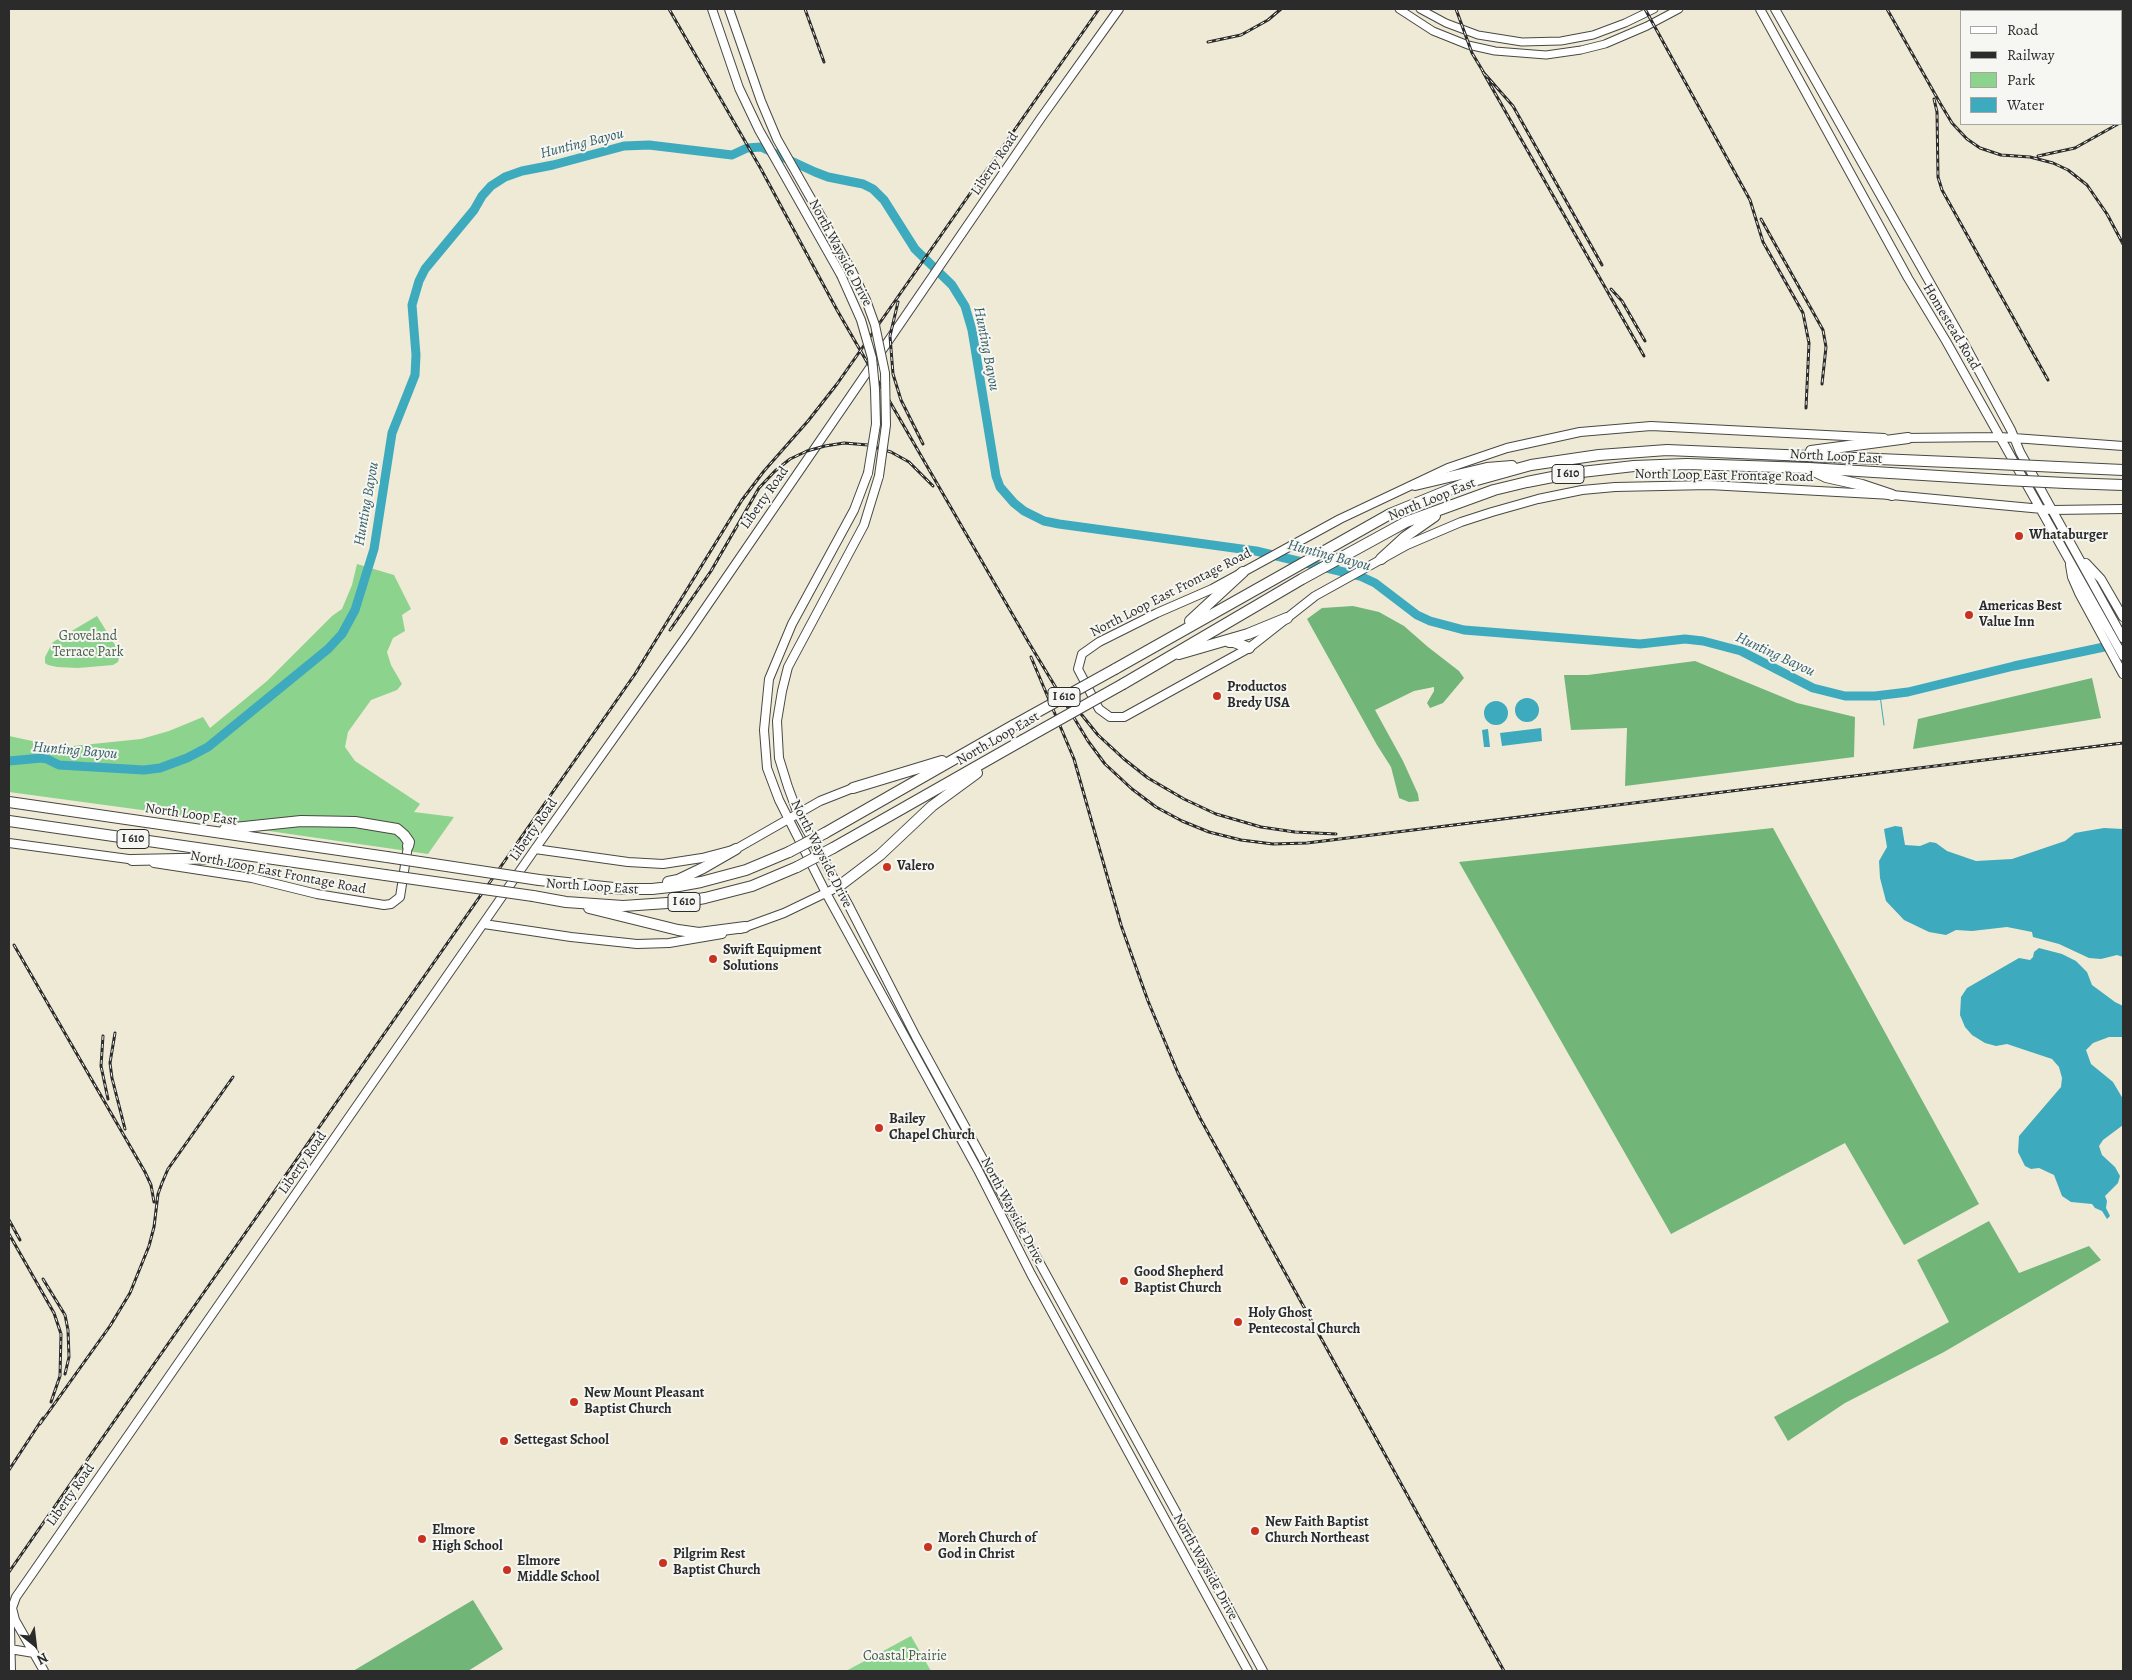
<!DOCTYPE html>
<html>
<head>
<meta charset="utf-8">
<style>
  body { margin:0 }
  #map { position:relative; width:2132px; height:1680px; overflow:hidden; background:#efead5; font-family:Alegreya,serif }
  canvas { display:block }
  .frame { position:absolute; inset:0; border:10px solid #2b2b2b; pointer-events:none }
  .legend { position:absolute; left:1960px; top:10px; width:162px; height:115px; box-sizing:border-box; background:#f6f6f2; border:1px solid #a5a5a2; margin:0; padding:6px 9px; list-style:none; font-size:15px; color:#2b2b2b }
  .legend li { display:flex; align-items:center; gap:10px; height:25px }
  .legend b { width:25px; border:1px solid #a5a5a2 }
  .north { position:absolute; left:10px; top:1620px; width:50px; height:50px; -webkit-text-stroke:4px #f6f6f2; paint-order:stroke; rotate:151deg; font-size:14px; font-weight:700; line-height:20px; text-align:center; color:#2b2b2b }
  .north::after { content:''; display:block; margin:auto; width:18px; height:22px; background:#2b2b2b; clip-path:polygon(50% 0,100% 100%,50% 72%,0 100%) }
</style>
</head>
<body>
<div id="map">
<canvas width="2132" height="1680"></canvas>
<div class="frame"></div>
<ul class="legend">
<li><b style="height:6px;background:#fff"></b>Road</li>
<li><b style="height:6px;background:#2b2b2b"></b>Railway</li>
<li><b style="height:14px;background:#8cd38d"></b>Park</li>
<li><b style="height:14px;background:#3eaabd"></b>Water</li>
</ul>
<div class="north">N</div>
</div>
<script>
const c = document.querySelector('canvas').getContext('2d');
c.lineJoin = 'round';
function paint(path, color) { c.fillStyle = color; c.fill(path, 'evenodd'); }
const poly = rows => new Path2D(rows.map(r => 'M' + r).join(''));
function strokePath(path, color, width, dash) { c.strokeStyle = color; c.lineWidth = width; c.lineCap = dash ? 'butt' : 'round'; c.setLineDash(dash || []); c.stroke(path); }
function drawText(font, color, halo, rows, align = 'center') {
  c.font = font + ' Alegreya,serif'; c.lineWidth = 4; c.setLineDash([]); c.textBaseline = 'middle'; c.strokeStyle = halo; c.fillStyle = color; for (const [text, x, y, turn = 0] of rows) {
    c.save(); c.translate(x, y); c.rotate((+turn || 0) * Math.PI / 180); c.textAlign = isNaN(turn) ? turn : align; if (halo) c.strokeText(text, 0, 0); c.fillText(text, 0, 0); c.restore();
  }
}
const green = poly([
  [357,564,394,575,411,609,402,615,405,631,393,638,387,652,391,665,402,684,397,690,371,700,348,732,345,747,355,761,420,804,414,812,454,817,428,854,255,829,245,824,9,792,9,736,51,745,73,746,141,739,169,731,203,717,210,728,267,681,332,616,342,609,352,585],
  [97,616,120,653,118,662,113,665,78,668,57,667,48,665,45,663,45,657,53,642],
  [911,1636,931,1671,845,1671,846,1671]
]);
const forest = poly([
  [1353,606,1379,612,1404,626,1428,647,1459,671,1464,678,1443,703,1430,708,1427,703,1434,691,1434,687,1414,691,1375,710,1403,761,1418,794,1419,801,1409,802,1399,798,1391,767,1377,745,1307,619,1322,608],
  [1695,661,1797,703,1855,717,1854,757,1625,786,1627,728,1571,730,1564,675,1588,675],
  [2092,678,2101,718,1913,749,1918,719],
  [1773,828,1979,1204,1904,1245,1845,1143,1671,1234,1459,862],
  [1989,1221,2019,1273,2089,1246,2101,1260,1944,1352,1845,1403,1788,1441,1774,1417,1949,1322,1917,1260],
  [473,1600,503,1649,468,1671,353,1671]
]);
const water = poly([
  '1515 710a12 12 0 1 1 24 0a12 12 0 1 1-24 0Z',
  '1484 713a12 12 0 1 1 24 0a12 12 0 1 1-24 0Z',
  [1541,728,1542,741,1502,746,1500,733],
  [1488,729,1490,747,1484,747,1482,730],
  [1895,826,1902,827,1905,845,1920,846,1930,842,1936,843,1947,851,1976,861,2012,859,2065,841,2075,833,2086,831,2104,828,2123,829,2123,957,2117,955,2101,959,2089,958,2059,944,2033,937,2032,932,2007,927,1972,931,1956,930,1946,935,1929,932,1904,920,1886,901,1880,878,1879,861,1887,847,1884,829],
  [2039,948,2062,954,2076,961,2087,972,2092,985,2115,1002,2123,1006,2123,1037,2109,1037,2093,1043,2086,1050,2091,1064,2113,1082,2123,1099,2123,1125,2103,1140,2099,1146,2102,1155,2115,1167,2120,1176,2118,1183,2105,1196,2107,1201,2106,1208,2110,1216,2107,1219,2102,1211,2095,1208,2092,1204,2071,1202,2062,1196,2054,1175,2039,1168,2031,1169,2025,1166,2018,1152,2019,1136,2061,1087,2062,1078,2059,1067,2052,1059,2007,1044,1996,1046,1985,1043,1972,1035,1965,1027,1960,1015,1961,997,1967,988,2019,958,2030,960,2033,957,2034,952]
]);
const stream = poly([
  [1880,695,1884,725]
]);
const river = poly([
  [9,761,42,758,47,759,59,765,144,770,160,768,187,758,208,747,328,649,342,634,355,610,374,549,392,433,415,375,416,355,412,305,419,281,425,269,474,210,482,196,491,186,505,177,522,171,553,165,624,146,649,145,732,155,747,148,761,147,815,172,828,177,863,184,873,189,884,200,915,249,952,285,965,306,972,330,996,476,1000,487,1014,503,1024,511,1044,521,1059,524,1256,551,1360,576,1375,583,1417,615,1430,621,1464,630,1640,644,1685,639,1703,641,1741,651,1813,688,1845,696,1875,696,1908,692,2014,666,2123,643]
]);
const tertiary = poly([
  [1399,9,1433,31,1468,45,1495,51,1546,55,1581,50,1605,44,1647,26,1679,9],
  [1420,9,1446,23,1478,35,1522,42,1561,41,1593,35,1625,23,1654,9],
  [2093,9,2094,11],
  [2121,59,2123,64]
]);
const secondary = poly([
  [712,9,739,88,759,130,841,275],
  [729,9,761,101,777,139,851,269],
  [1760,9,1908,278,1946,341,2123,656],
  [1775,9,1959,334,2011,430,2020,452,2123,638],
  [1884,438,1651,426,1580,432,1507,448,1448,468,1340,519,1212,589,1157,613,1099,642,1082,654,1078,669,1099,709,1110,717,1124,717,1249,648,1315,596,1407,545,1461,522,1492,512,1538,499,1582,490,1615,487,1709,485,1892,495,2053,510,2123,509],
  [1903,438,2000,437,2123,446],
  [868,473,854,510,792,624,769,679,764,730,767,768,779,800,826,893,978,1170,1031,1274,1248,1671],
  [879,476,864,525,788,667,782,691,777,721,779,758,788,787,798,814,849,906,916,1037,1263,1671],
  [2086,563,2101,579,2123,617],
  [2070,565,2072,577,2079,593,2123,674],
  [9,843,136,860],
  [535,849,628,862,663,864,702,858,736,849,820,801,853,788],
  [154,863,252,878,317,894,384,905,391,904,400,897,408,846],
  [484,924,571,937,637,944,669,943,722,934],
  [740,929,784,913,838,887],
  [11,1613,10,1627,11,1671],
  [10,1649,34,1653],
  [44,1671,15,1620,12,1608,16,1597,535,849,687,635,1041,118,1119,9]
]);
const motorway = poly([
  [1811,451,1908,438],
  [2058,467,2123,470],
  [1812,470,1826,477,1862,485,1892,495],
  [2066,483,2123,485],
  [1415,485,1487,468,1512,466],
  [1381,559,1405,537,1435,516],
  [1190,621,1243,572],
  [1229,642,1234,642,1249,648],
  [1179,654,1248,634,1287,618],
  [1115,669,1390,514,1466,483,1531,465,1599,455,1667,450,1996,464],
  [1123,684,1302,579,1406,522,1494,490,1527,482,1573,473,1634,466,1687,464,1809,468,2004,480],
  [853,788,942,761],
  [9,802,387,857],
  [9,821,385,875],
  [225,829,301,821,355,822,397,829,404,835,409,842,408,846],
  [825,833,1014,725],
  [833,848,1023,740],
  [132,860,228,858],
  [539,880,623,889,652,889,679,886,701,882,746,870,789,852],
  [668,882,678,880,703,868,736,849],
  [838,887,880,855,932,806,977,773],
  [533,896,566,902,623,906,682,902,705,898,752,886,797,867],
  [589,908,678,930,699,933,745,927]
]);
const rail = poly([
  [669,9,761,169,837,310,1029,643,1088,741,1105,764,1132,789,1156,807,1182,821,1209,832,1241,840,1273,844,1307,843,2123,743],
  [805,9,824,62],
  [1456,9,1472,53,1484,73,1513,106,1602,265],
  [1645,9,1750,200,1763,242,1803,313,1809,343,1806,408],
  [1887,9,1940,103,1952,123,1967,139,1980,148,2001,155,2030,157,2053,163,2068,170,2087,185,2107,214,2123,244],
  [1208,42,1241,35,1268,20,1281,9],
  [1483,72,1644,356],
  [1934,99,1937,112,1938,177,1942,190,2048,380],
  [2038,156,2075,148,2118,124],
  [1761,219,1823,330,1826,347,1822,384],
  [1611,289,1622,301,1645,341],
  [898,302,890,336,893,374,901,400,923,444],
  [670,630,711,571,759,488,775,471,790,459,807,451,825,446,844,443,868,445,891,452,909,462,933,486],
  [1031,657,1074,759,1121,925,1148,1001,1178,1073,1200,1118,1504,1671],
  [1073,704,1098,735,1124,759,1148,778,1184,799,1216,814,1261,827,1295,832,1336,834],
  [14,945,145,1172,151,1185,154,1202],
  [115,1033,110,1063,112,1078,125,1129],
  [103,1036,101,1066,108,1099],
  [9,1220,20,1240],
  [9,1234,54,1313,61,1334,60,1376,51,1402],
  [43,1279,65,1315,68,1330,69,1357,65,1374],
  [40,1424,110,1326,130,1293,149,1246,154,1227,158,1194,162,1183,168,1169,233,1077],
  [9,1470,43,1418],
  [9,1572,635,674,742,500,764,471,808,421,837,384,1099,9]
]);
const secondaryBridge = poly([
  [851,269,866,300,875,325,885,373,886,425,879,476],
  [841,275,861,320,872,358,875,389,876,424,868,473]
]);
const motorwayBridge = poly([
  [1996,464,2058,467],
  [2004,480,2066,483],
  [1014,725,1115,669],
  [1023,740,1123,684],
  [789,852,825,833],
  [387,857,539,880],
  [797,867,833,848],
  [385,875,533,896]
]);
const markers = [
  [2019,536,5,"#c8321e"],
  [1969,615,5,"#c8321e"],
  [1217,696,5,"#c8321e"],
  [887,867,5,"#c8321e"],
  [713,959,5,"#c8321e"],
  [879,1128,5,"#c8321e"],
  [1124,1281,5,"#c8321e"],
  [1238,1322,5,"#c8321e"],
  [574,1402,5,"#c8321e"],
  [504,1441,5,"#c8321e"],
  [1255,1531,5,"#c8321e"],
  [422,1539,5,"#c8321e"],
  [928,1547,5,"#c8321e"],
  [663,1563,5,"#c8321e"],
  [507,1570,5,"#c8321e"]
];
const shields = [
  [1568,474,32],
  [1064,697,32],
  [133,839,32],
  [684,902,32]
];
const shieldNames = [
  ["I 610",1568,474],
  ["I 610",1064,697],
  ["I 610",133,839],
  ["I 610",684,902]
];
const streetNames = [
  ["Liberty Road",995,164,-56],
  ["North Wayside Drive",840,253,62],
  ["Homestead Road",1951,327,59],
  ["North Loop East",1836,457,3],
  ["North Loop East Frontage Road",1724,476,1],
  ["Liberty Road",765,498,-55],
  ["North Loop East",1432,500,-22],
  ["North Loop East Frontage Road",1171,593,-27],
  ["North Loop East",998,739,-30],
  ["North Loop East",191,815,8],
  ["Liberty Road",534,830,-55],
  ["North Wayside Drive",821,854,63],
  ["North Loop East Frontage Road",278,873,11],
  ["North Loop East",592,887,4],
  ["Liberty Road",303,1163,-55],
  ["North Wayside Drive",1012,1211,62],
  ["Liberty Road",71,1495,-55],
  ["North Wayside Drive",1205,1567,61]
];
const poiNames = [
  ["Whataburger",2029,536],
  ["Americas Best",1979,607],
  ["Value Inn",1979,623],
  ["Productos",1227,688],
  ["Bredy USA",1227,704],
  ["Valero",897,867],
  ["Swift Equipment",723,951],
  ["Solutions",723,967],
  ["Bailey",889,1120],
  ["Chapel Church",889,1136],
  ["Good Shepherd",1134,1273],
  ["Baptist Church",1134,1289],
  ["Holy Ghost",1248,1314],
  ["Pentecostal Church",1248,1330],
  ["New Mount Pleasant",584,1394],
  ["Baptist Church",584,1410],
  ["Settegast School",514,1441],
  ["New Faith Baptist",1265,1523],
  ["Church Northeast",1265,1539],
  ["Elmore",432,1531],
  ["High School",432,1547],
  ["Moreh Church of",938,1539],
  ["God in Christ",938,1555],
  ["Pilgrim Rest",673,1555],
  ["Baptist Church",673,1571],
  ["Elmore",517,1562],
  ["Middle School",517,1578]
];
const parkNames = [
  ["Groveland",88,637],
  ["Terrace Park",88,653],
  ["Coastal Prairie",905,1657]
];
const waterNames = [
  ["Hunting Bayou",582,144,-14],
  ["Hunting Bayou",986,349,79],
  ["Hunting Bayou",367,504,-80],
  ["Hunting Bayou",1329,556,15],
  ["Hunting Bayou",1775,655,25],
  ["Hunting Bayou",75,751,5]
];
paint(green, '#8cd38d');
paint(forest, '#71b578');
paint(water, '#3eaabd');
strokePath(stream, '#3eaabd', 1);
strokePath(river, '#3eaabd', 9);
strokePath(tertiary, '#484844', 9);
strokePath(secondary, '#484844', 10);
strokePath(motorway, '#484844', 12);
strokePath(tertiary, '#fff', 7);
strokePath(secondary, '#fff', 8);
strokePath(motorway, '#fff', 10);
strokePath(rail, '#2b2b2b', 3);
strokePath(rail, '#f6f6f2', 1, [4]);
strokePath(secondaryBridge, '#484844', 10, []);
strokePath(motorwayBridge, '#484844', 12, []);
strokePath(secondaryBridge, '#fff', 8);
strokePath(motorwayBridge, '#fff', 10);
for (const [x, y, r, color] of markers) { const dot = new Path2D(); dot.arc(x, y, r, 0, 2 * Math.PI); c.fillStyle = color; c.fill(dot); strokePath(dot, '#f6f6f2', 2); }
for (const [x, y, w] of shields) { const box = new Path2D(); box.roundRect(x - w / 2, y - 9.5, w, 19, 4); c.fillStyle = '#f6f6f2'; c.fill(box); strokePath(box, '#2b2b2b', 1); }
drawText('bold 12px', '#2b2b2b', null, shieldNames);
drawText('14px', '#2b2b2b', '#f6f6f2', streetNames);
drawText('bold 14px', '#2b2b2b', '#f6f6f2', poiNames, 'left');
drawText('14px', '#485d48', '#f6f6f2', parkNames);
drawText('italic 15px', '#335e65', '#f6f6f2', waterNames);
</script>
</body>
</html>
